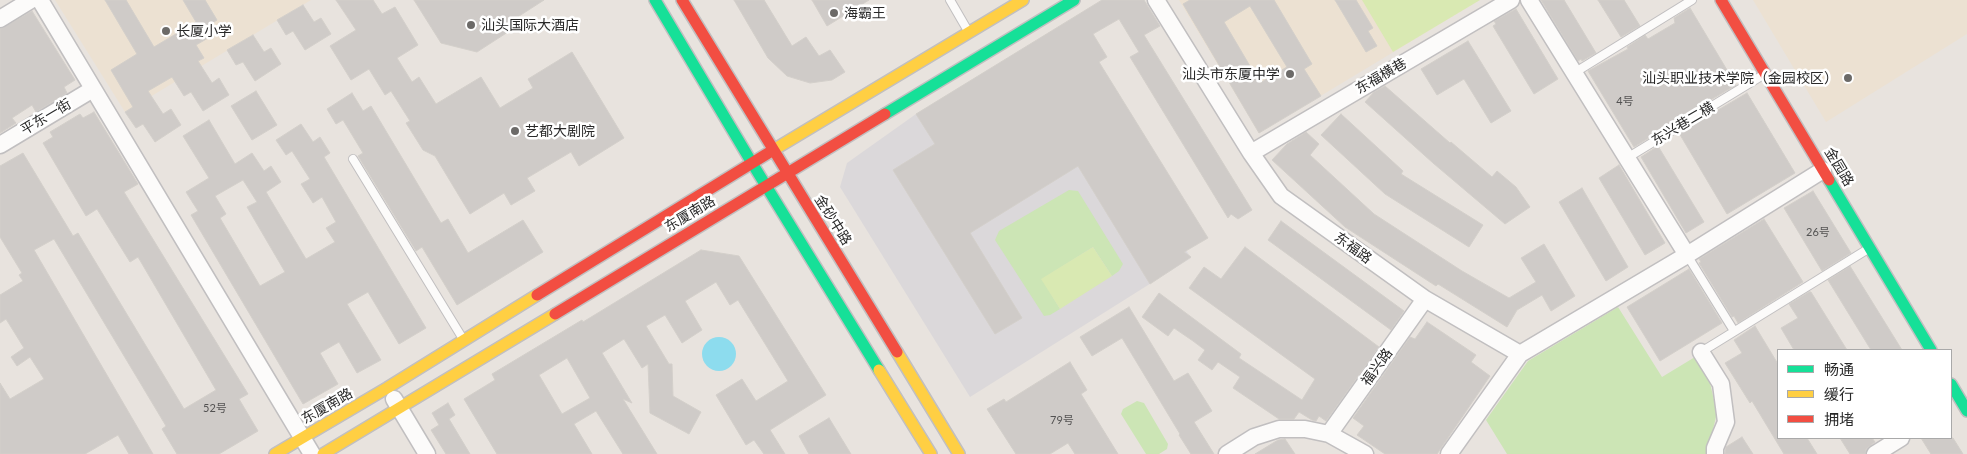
<!DOCTYPE html>
<html>
<head>
<meta charset="utf-8">
<style>
  body { margin:0 }
  #map { position:relative; width:1967px; height:454px; overflow:hidden; background:#e8e3de; font-family:Lato,"Noto Sans SC",sans-serif }
  canvas { display:block }
  .legend { position:absolute; left:1777px; top:349px; width:175px; height:90px; box-sizing:border-box; background:#fff; border:1px solid #a9a9a9; margin:0; padding:6px 9px; list-style:none; font-size:15px; color:#292929 }
  .legend li { display:flex; align-items:center; gap:10px; height:25px }
  .legend b { width:25px; border:1px solid #a9a9a9 }
</style>
</head>
<body>
<div id="map">
<canvas width="1967" height="454"></canvas>
<ul class="legend">
<li><b style="height:6px;background:#16e098"></b>畅通</li>
<li><b style="height:6px;background:#ffcf43"></b>缓行</li>
<li><b style="height:6px;background:#f24e42"></b>拥堵</li>
</ul>
</div>
<script>
const c = document.querySelector('canvas').getContext('2d');
c.lineJoin = 'round';
function paint(path, color) { c.fillStyle = color; c.fill(path, 'evenodd'); }
const poly = rows => new Path2D(rows.map(r => 'M' + r).join(''));
function strokePath(path, color, width, dash) { c.strokeStyle = color; c.lineWidth = width; c.lineCap = dash ? 'butt' : 'round'; c.setLineDash(dash || []); c.stroke(path); }
function drawText(font, color, halo, rows, align = 'center') {
  c.font = font + ' Lato,"Noto Sans SC",sans-serif'; c.lineWidth = 5; c.setLineDash([]); c.textBaseline = 'middle'; c.strokeStyle = halo; c.fillStyle = color; for (const [text, x, y, turn = 0] of rows) {
    c.save(); c.translate(x, y); c.rotate((+turn || 0) * Math.PI / 180); c.textAlign = isNaN(turn) ? turn : align; if (halo) c.strokeText(text, 0, 0); c.fillText(text, 0, 0); c.restore();
  }
}
const industrial = poly([
  [1050,32,1191,258,970,397,840,187,847,163,916,114]
]);
const education = poly([
  [55,0,311,0,125,112],
  [1179,0,1480,0,1259,133],
  [1753,0,1967,0,1967,34,1826,122]
]);
const green = poly([
  [1069,190,1078,191,1123,264,1119,271,1112,276,1093,247,1042,279,1060,309,1050,315,1044,316,995,240,999,231],
  [1618,307,1662,377,1695,357,1710,383,1717,413,1707,454,1507,454,1486,420,1528,361],
  [1137,401,1144,403,1168,444,1167,449,1159,454,1146,454,1121,414,1123,409]
]);
const pitch = poly([
  [1362,0,1480,0,1393,52],
  [1093,247,1112,276,1060,309,1041,279]
]);
const water = poly([
  '702 354a17 17 0 1 1 34 0a17 17 0 1 1-34 0Z'
]);
const building = poly([
  [105,0,126,0,154,47,196,22,183,0,205,0,217,20,203,29,208,38,196,45,204,58,198,61,212,83,219,78,229,95,203,111,191,92,184,96,172,77,148,91,163,114,171,109,181,125,155,142,143,124,136,128,125,112,133,107,111,70,137,54,105,0],
  [336,0,373,0,382,14,395,7,418,45,397,58,412,82,419,77,436,104,481,77,500,108,533,88,528,79,572,52,624,138,579,166,571,152,527,178,535,191,511,205,504,193,470,214,435,156,423,150,406,123,410,121,391,91,385,95,369,69,351,80,330,46,356,30,336,0],
  [414,0,544,0,513,20,511,30,477,52,441,43,414,0],
  [734,0,764,0,792,46,806,37,819,56,830,50,845,72,832,80,810,83,787,76,768,58,734,0],
  [812,0,869,0,827,26,812,0],
  [1102,0,1144,0,1160,26,1144,35,1252,210,1238,219,1231,214,1228,218,1130,57,1139,52,1119,19,1093,34,1107,57,1099,62,1208,238,1184,252,1191,257,1150,284,1078,166,970,233,1022,318,995,334,893,170,935,144,916,114,1102,0],
  [1190,0,1274,0,1312,64,1304,69,1321,96,1259,133,1183,4,1190,0],
  [1250,6,1287,67,1260,83,1224,22,1250,6],
  [1335,0,1356,0,1373,28,1368,31,1377,46,1366,52,1335,0],
  [1541,0,1564,0,1596,53,1582,61,1581,59,1578,61,1541,0],
  [1598,0,1624,0,1640,26,1621,37,1598,0],
  [303,5,314,22,321,18,331,34,305,50,293,31,286,35,277,20,303,5],
  [1690,8,1736,85,1651,135,1652,136,1634,147,1588,71,1628,49,1627,47,1645,35,1648,39,1675,23,1674,18,1690,8],
  [1516,9,1558,79,1534,94,1493,26,1496,24,1494,21,1516,9],
  [32,11,75,80,64,87,67,93,36,112,32,105,12,118,16,123,0,133,0,29,32,11],
  [253,35,264,52,271,48,281,64,255,81,243,62,236,65,227,50,253,35],
  [1468,41,1511,111,1491,123,1464,79,1437,95,1421,69,1468,41],
  [1385,86,1450,143,1451,142,1492,177,1497,171,1516,187,1530,207,1505,224,1433,163,1365,102,1374,92,1385,86],
  [256,91,277,125,252,140,231,106,256,91],
  [352,93,363,111,371,106,441,223,448,219,468,253,523,220,543,252,457,305,422,247,416,251,358,156,363,153,343,120,336,124,327,109,352,93],
  [1747,93,1795,173,1727,214,1679,133,1747,93],
  [94,112,138,184,124,192,248,394,239,399,258,431,219,454,177,454,162,429,166,426,54,239,34,250,153,454,129,454,118,435,85,454,0,454,0,383,10,399,44,379,30,357,17,366,11,357,24,348,6,319,0,323,0,295,23,281,19,275,22,273,0,237,0,166,23,153,73,236,78,233,184,409,216,390,138,257,130,262,97,209,86,216,43,143,53,137,50,132,80,114,83,118,94,112],
  [1341,114,1403,171,1401,174,1483,225,1469,247,1385,194,1321,135,1341,114],
  [209,120,235,164,252,153,264,171,271,166,281,182,266,192,306,259,335,242,326,228,336,222,322,197,313,203,301,184,310,179,292,151,286,155,276,140,301,124,313,142,320,137,330,153,324,157,426,328,399,344,368,292,347,304,381,360,357,373,339,342,320,353,338,384,303,404,191,215,198,211,186,192,209,178,183,136,209,120],
  [243,180,257,202,247,207,285,272,260,286,220,218,226,214,215,196,243,180],
  [1306,132,1319,144,1310,155,1374,214,1462,271,1509,298,1536,282,1521,258,1544,244,1575,296,1551,311,1542,295,1517,310,1507,327,1438,284,1436,286,1345,227,1272,160,1287,144,1306,132],
  [1658,146,1704,222,1686,233,1641,157,1658,146],
  [1619,165,1665,243,1645,255,1599,178,1619,165],
  [1582,188,1628,267,1606,281,1559,202,1582,188],
  [1813,191,1851,253,1822,271,1784,208,1813,191],
  [1764,219,1803,282,1738,323,1734,316,1732,317,1699,263,1701,262,1699,259,1764,219],
  [1281,221,1404,311,1391,330,1268,240,1281,221],
  [1245,247,1379,347,1326,421,1319,416,1316,421,1312,420,1299,412,1294,419,1279,419,1233,388,1240,377,1218,362,1212,370,1198,360,1205,350,1193,341,1174,328,1168,336,1142,317,1159,293,1241,354,1239,358,1302,400,1315,379,1189,288,1204,267,1221,279,1245,247],
  [701,250,739,256,826,395,770,430,785,454,764,454,754,440,746,445,716,395,742,379,756,401,788,381,738,300,730,305,716,282,685,301,702,330,682,343,665,315,646,326,669,364,672,364,673,396,701,412,689,434,650,413,648,364,642,368,624,339,602,353,632,403,623,399,657,454,623,454,596,411,574,424,592,454,497,454,464,399,495,380,492,374,582,320,583,322,701,250],
  [567,358,590,398,562,414,539,375,567,358],
  [1850,266,1902,350,1871,350,1828,280,1850,266],
  [1689,269,1722,323,1660,361,1627,307,1689,269],
  [1809,292,1811,292,1847,350,1794,350,1781,328,1798,318,1789,304,1809,292],
  [1129,307,1174,381,1188,373,1212,411,1194,422,1214,454,1191,454,1179,435,1180,434,1122,338,1092,356,1080,337,1129,307],
  [1427,322,1476,355,1471,362,1490,376,1437,454,1385,454,1357,435,1364,426,1353,418,1410,337,1415,339,1427,322],
  [1755,326,1778,364,1778,438,1807,438,1817,454,1784,454,1752,401,1750,403,1725,363,1742,353,1734,340,1755,326],
  [1070,362,1087,390,1081,394,1118,454,1075,454,1068,443,1050,454,1016,454,987,409,1004,399,1006,402,1070,362],
  [448,403,455,415,449,419,470,454,446,454,431,430,439,425,432,413,448,403],
  [829,418,851,454,809,454,799,436,829,418],
  [1742,437,1753,454,1725,454,1726,447,1742,437],
  [1840,438,1872,438,1875,442,1866,449,1865,454,1850,454,1840,438],
  [1921,438,1953,438,1963,454,1931,454,1921,438],
  [1285,439,1295,454,1255,454,1278,440,1285,439]
]);
const lane = poly([
  [950,0,968,31],
  [1574,73,1692,0],
  [1627,158,1763,75],
  [353,159,463,339],
  [1687,255,1734,331],
  [1701,352,1868,249]
]);
const street = poly([
  [40,0,312,454],
  [1156,0,1251,153,1281,196,1425,299,1520,354],
  [1529,0,1687,255],
  [0,19,31,0],
  [0,145,93,89],
  [1251,153,1511,0],
  [1701,352,1721,384,1726,422,1715,448,1715,454],
  [394,399,427,454],
  [1329,434,1425,299],
  [1227,454,1254,437,1279,429,1305,429,1329,434,1365,454],
  [1449,454,1520,354,1687,255,1823,170],
  [1875,454,1901,438]
]);
const fast = poly([
  [655,0,752,163,879,370],
  [885,114,1074,0],
  [1829,180,1931,350],
  [1951,384,1967,411]
]);
const slow = poly([
  [770,152,1023,0],
  [897,352,959,454],
  [879,370,931,454],
  [275,454,387,388,537,295],
  [323,454,555,314]
]);
const jam = poly([
  [682,0,897,352],
  [1721,0,1829,180],
  [537,295,770,152],
  [555,314,885,114]
]);
const markers = [
  [834,13,5,"#6c6a68"],
  [471,25,5,"#6c6a68"],
  [166,31,5,"#6c6a68"],
  [1290,74,5,"#6c6a68"],
  [1848,78,5,"#6c6a68"],
  [515,131,5,"#6c6a68"]
];
const numberNames = [
  ["4号",1625,101],
  ["26号",1818,232],
  ["52号",215,408],
  ["79号",1062,420]
];
const poiNames = [
  ["海霸王",844,13],
  ["汕头国际大酒店",481,25],
  ["长厦小学",176,31],
  ["汕头市东厦中学",1280,74,"right"],
  ["汕头职业技术学院（金园校区）",1838,78,"right"],
  ["艺都大剧院",525,131]
];
const streetNames = [
  ["东福横巷",1381,76,-30],
  ["平东一街",46,117,-31],
  ["东兴巷二横",1683,124,-31],
  ["金园路",1839,167,59],
  ["东厦南路",690,214,-31],
  ["金砂中路",833,220,58],
  ["东福路",1353,248,36],
  ["福兴路",1377,367,-54],
  ["东厦南路",327,406,-30]
];
paint(industrial, '#dbd8da');
paint(education, '#ece1d2');
paint(green, '#cce5b5');
paint(pitch, '#d9e9b2');
paint(water, '#8ddcee');
paint(building, '#cfcbc8');
strokePath(building, '#d3cfca', 1);
strokePath(lane, '#c1bfc0', 10);
strokePath(street, '#c1bfc0', 19);
strokePath(fast, '#c1bfc0', 14);
strokePath(slow, '#c1bfc0', 14);
strokePath(jam, '#c1bfc0', 14);
strokePath(lane, '#fcfbfa', 8);
strokePath(street, '#fcfbfa', 16);
strokePath(fast, '#16e098', 11);
strokePath(slow, '#ffcf43', 11);
strokePath(jam, '#f24e42', 11);
for (const [x, y, r, color] of markers) { const dot = new Path2D(); dot.arc(x, y, r, 0, 2 * Math.PI); c.fillStyle = color; c.fill(dot); strokePath(dot, '#fff', 2); }
drawText('11px', '#535252', null, numberNames);
drawText('14px', '#292929', '#fff', poiNames, 'left');
drawText('14px', '#292929', '#fff', streetNames);
</script>
</body>
</html>
